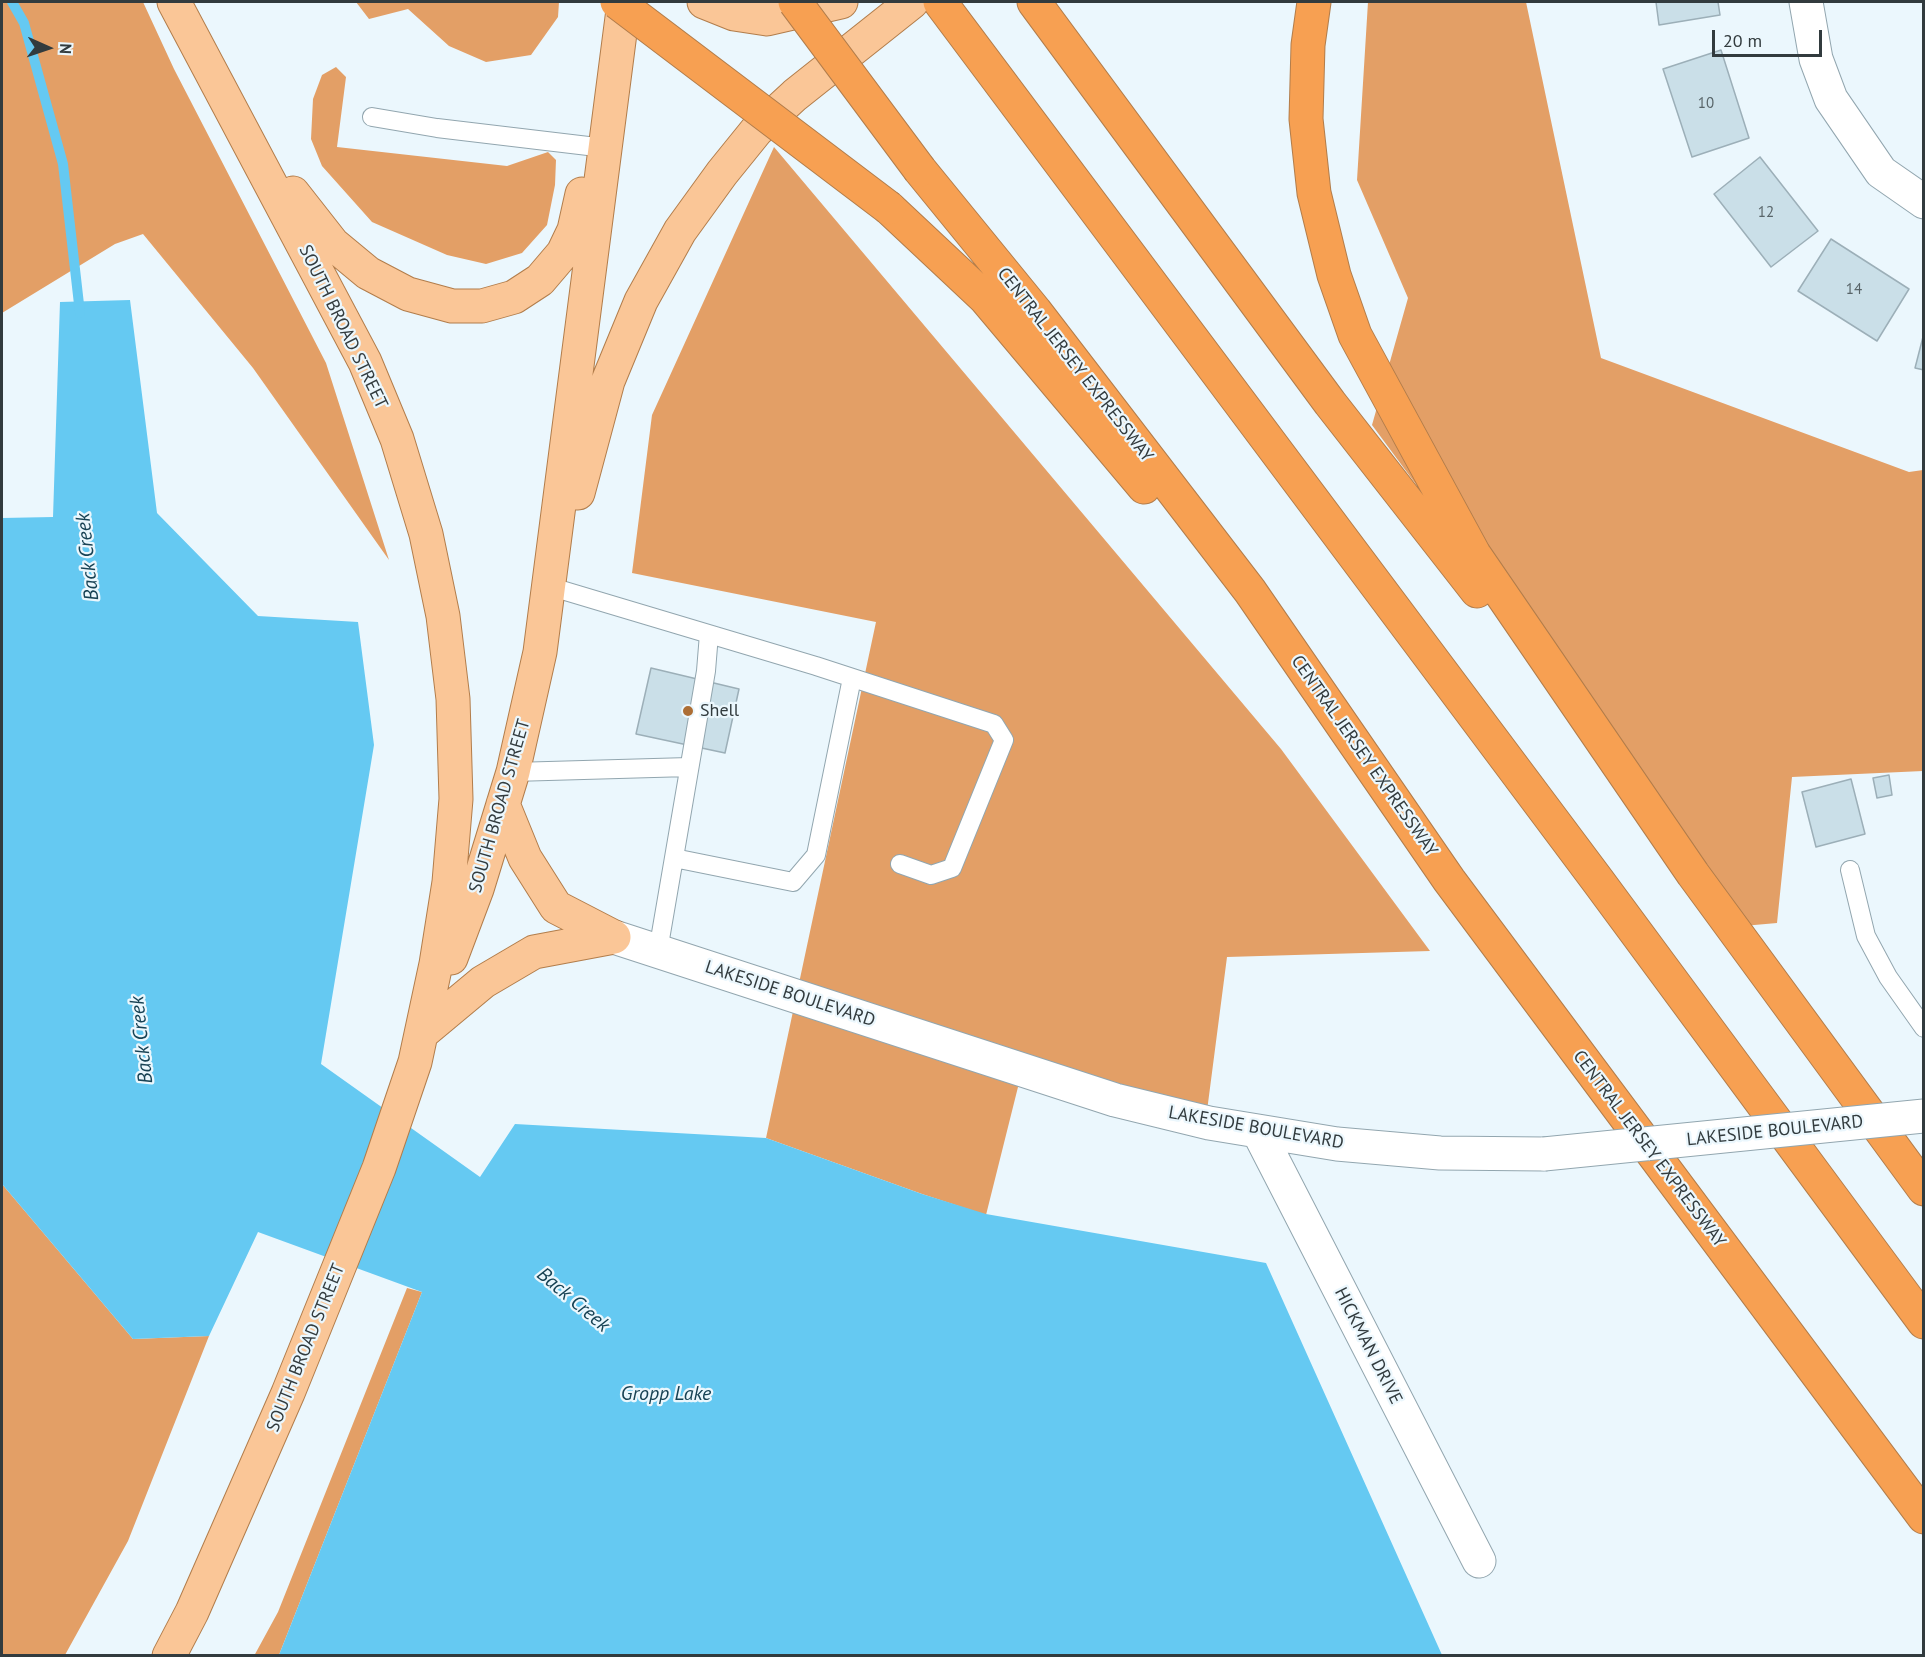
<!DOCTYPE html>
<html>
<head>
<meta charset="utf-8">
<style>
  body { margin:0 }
  #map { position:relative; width:1925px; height:1657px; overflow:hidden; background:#ebf7fd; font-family:"PT Sans",sans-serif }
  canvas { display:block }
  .frame { position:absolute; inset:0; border:3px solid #323b3e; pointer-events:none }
  .north { position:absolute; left:18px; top:18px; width:60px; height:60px; -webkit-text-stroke:4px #ebf7fd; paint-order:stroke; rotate:93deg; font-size:16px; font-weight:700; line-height:24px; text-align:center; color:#323b3e }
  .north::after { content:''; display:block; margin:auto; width:21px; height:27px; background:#323b3e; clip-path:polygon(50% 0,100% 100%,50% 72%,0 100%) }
  .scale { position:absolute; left:1712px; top:30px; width:110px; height:27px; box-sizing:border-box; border:3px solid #323b3e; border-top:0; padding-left:8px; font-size:18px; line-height:21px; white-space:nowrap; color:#323b3e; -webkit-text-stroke:4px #ebf7fd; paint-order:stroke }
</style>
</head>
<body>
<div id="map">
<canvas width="1925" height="1657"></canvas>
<div class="frame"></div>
<div class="north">N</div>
<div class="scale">20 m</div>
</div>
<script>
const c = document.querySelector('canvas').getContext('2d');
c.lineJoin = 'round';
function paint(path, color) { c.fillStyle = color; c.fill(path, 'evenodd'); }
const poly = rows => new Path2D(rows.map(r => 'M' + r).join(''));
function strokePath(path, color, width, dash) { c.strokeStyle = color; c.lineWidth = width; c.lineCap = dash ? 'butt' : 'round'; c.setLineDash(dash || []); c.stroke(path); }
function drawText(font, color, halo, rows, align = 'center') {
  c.font = font + ' "PT Sans",sans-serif'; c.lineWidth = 4.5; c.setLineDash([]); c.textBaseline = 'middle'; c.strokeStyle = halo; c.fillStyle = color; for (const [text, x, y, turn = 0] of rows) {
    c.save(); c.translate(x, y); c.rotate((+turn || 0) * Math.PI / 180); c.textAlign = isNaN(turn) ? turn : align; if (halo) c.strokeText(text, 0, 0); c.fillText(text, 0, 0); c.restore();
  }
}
const forest = poly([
  [2,2,143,2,174,69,326,363,389,560,253,368,143,234,115,244,2,313],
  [356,2,559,2,558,17,531,55,486,62,449,46,408,9,369,19],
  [1368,2,1526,2,1601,358,1909,472,1923,470,1923,771,1792,777,1777,923,1743,926,1372,425,1408,298,1357,180],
  [336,67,346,77,337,147,507,166,548,152,556,160,555,185,547,225,522,253,486,264,447,255,372,222,322,166,311,139,313,99,322,75],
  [774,147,1281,749,1430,951,1227,957,1204,1134,1020,1079,986,1215,922,1194,766,1138,876,622,632,573,652,415],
  [2,1184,133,1339,209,1336,128,1541,65,1655,2,1655],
  [407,1288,422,1292,279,1655,254,1656,278,1612]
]);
const water = poly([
  [130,300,157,513,258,616,358,622,374,745,321,1064,480,1177,515,1124,766,1138,922,1194,986,1214,1266,1263,1442,1655,279,1655,422,1292,258,1232,209,1336,133,1339,2,1184,2,518,53,517,60,302]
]);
const stream = poly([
  [12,2,24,23,63,164,80,313]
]);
const building = poly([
  [1656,2,1718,2,1720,15,1659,25,1656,2],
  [1721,50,1749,138,1692,157,1663,69,1721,50],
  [1760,157,1818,231,1771,267,1714,194,1760,157],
  [1831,239,1909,289,1877,341,1798,291,1831,239],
  [1924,333,1924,370,1915,368,1924,333],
  [651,668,739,689,725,753,636,734,651,668],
  [1889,775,1892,795,1877,798,1873,778,1889,775],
  [1851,779,1865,834,1816,847,1802,792,1851,779]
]);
const lane = poly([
  [372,117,437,128,605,148],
  [555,588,816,666,994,724,1004,740,952,868,931,875,900,864],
  [513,772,689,767],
  [674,858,793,882,816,855,852,678],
  [1850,870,1866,936,1888,977,1924,1028],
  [658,951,706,671,709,634]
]);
const street = poly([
  [1806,2,1816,59,1831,99,1881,172,1924,202],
  [614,937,1115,1100,1209,1123,1337,1144,1440,1153,1544,1154],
  [1258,1131,1479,1561]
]);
const primary = poly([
  [704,2,734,14,767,19,841,2],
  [293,193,333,244,368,273,408,294,452,306,482,306,514,297,540,280,563,253,574,230,582,194],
  [578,493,608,381,641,301,680,231,722,173,756,131,795,95,912,2],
  [503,804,525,858,556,907,614,937],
  [451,958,477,889,513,772,540,652,624,2],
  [423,1032,483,982,534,952,614,937],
  [169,1656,192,1612,288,1393,379,1168,415,1062,436,964,449,882,456,799,453,699,443,616,426,534,397,439,365,362,174,2]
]);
const highway = poly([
  [940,2,1598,881,1924,1322],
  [1034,2,1330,403,1477,591],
  [1314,2,1308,45,1306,119,1314,193,1334,275,1355,335,1474,554,1693,874,1924,1189],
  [920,170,1035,311,1250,591,1449,880,1924,1517],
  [889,208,985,298,1144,487]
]);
const streetBridge = poly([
  [1544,1154,1924,1116]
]);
const highwayBridge = poly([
  [617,2,889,208],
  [795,2,920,170]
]);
const markers = [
  [688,711,6,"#ad6e35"]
];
const numberNames = [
  ["10",1706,104],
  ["12",1766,213],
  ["14",1854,290]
];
const streetNames = [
  ["SOUTH BROAD STREET",343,327,64],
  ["CENTRAL JERSEY EXPRESSWAY",1075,365,52],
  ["CENTRAL JERSEY EXPRESSWAY",1364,756,55],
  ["SOUTH BROAD STREET",500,806,-74],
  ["LAKESIDE BOULEVARD",790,994,18],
  ["LAKESIDE BOULEVARD",1256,1128,10],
  ["LAKESIDE BOULEVARD",1775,1131,-6],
  ["CENTRAL JERSEY EXPRESSWAY",1649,1149,53],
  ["HICKMAN DRIVE",1368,1346,63],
  ["SOUTH BROAD STREET",306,1348,-68]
];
const poiNames = [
  ["Shell",700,711]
];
const waterNames = [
  ["Back Creek",88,557,-96],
  ["Back Creek",142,1040,-96],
  ["Back Creek",573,1300,40],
  ["Gropp Lake",666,1394]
];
paint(forest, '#e39f66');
paint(water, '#65c9f2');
strokePath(stream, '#65c9f2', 10);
paint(building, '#cadfe8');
strokePath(building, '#9cafb8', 1.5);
strokePath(lane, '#92a6af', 20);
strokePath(street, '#92a6af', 35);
strokePath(primary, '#b27d4b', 35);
strokePath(highway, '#b27d4b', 35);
strokePath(lane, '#fff', 18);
strokePath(street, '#fff', 33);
strokePath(primary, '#fac697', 33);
strokePath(highway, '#f7a052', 33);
strokePath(streetBridge, '#92a6af', 35, []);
strokePath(highwayBridge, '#b27d4b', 35, []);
strokePath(streetBridge, '#fff', 33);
strokePath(highwayBridge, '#f7a052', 33);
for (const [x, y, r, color] of markers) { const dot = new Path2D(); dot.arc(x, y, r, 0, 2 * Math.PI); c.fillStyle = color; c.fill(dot); strokePath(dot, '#ebf7fd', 2); }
drawText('15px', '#586468', null, numberNames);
drawText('18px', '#323b3e', '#ebf7fd', streetNames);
drawText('18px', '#323b3e', '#ebf7fd', poiNames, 'left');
drawText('italic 20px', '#174254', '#ebf7fd', waterNames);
</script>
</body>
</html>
